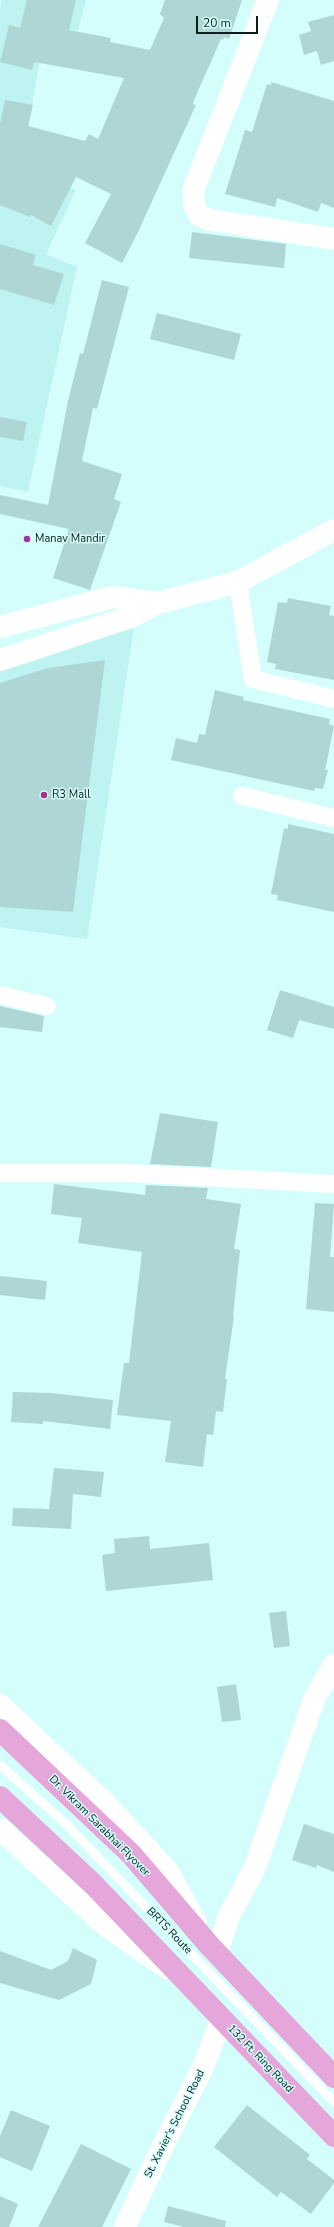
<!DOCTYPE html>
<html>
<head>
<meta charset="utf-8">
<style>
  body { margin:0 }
  #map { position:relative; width:334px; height:2227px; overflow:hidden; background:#d3fefc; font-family:"Nunito Sans",sans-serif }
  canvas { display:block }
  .scale { position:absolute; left:196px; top:16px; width:62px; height:18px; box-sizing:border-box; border:2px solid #0e1e1e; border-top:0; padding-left:5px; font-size:12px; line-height:14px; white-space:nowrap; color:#0e1e1e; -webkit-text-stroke:3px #d3fefc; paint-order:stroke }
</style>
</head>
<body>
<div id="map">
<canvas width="334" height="2227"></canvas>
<div class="scale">20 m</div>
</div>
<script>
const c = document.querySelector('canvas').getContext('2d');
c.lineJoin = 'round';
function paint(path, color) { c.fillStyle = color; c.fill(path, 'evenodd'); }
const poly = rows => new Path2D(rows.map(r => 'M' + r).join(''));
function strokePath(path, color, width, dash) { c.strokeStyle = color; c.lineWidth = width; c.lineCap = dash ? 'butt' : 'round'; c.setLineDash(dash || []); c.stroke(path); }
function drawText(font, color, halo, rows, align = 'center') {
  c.font = font + ' "Nunito Sans",sans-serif'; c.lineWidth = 3; c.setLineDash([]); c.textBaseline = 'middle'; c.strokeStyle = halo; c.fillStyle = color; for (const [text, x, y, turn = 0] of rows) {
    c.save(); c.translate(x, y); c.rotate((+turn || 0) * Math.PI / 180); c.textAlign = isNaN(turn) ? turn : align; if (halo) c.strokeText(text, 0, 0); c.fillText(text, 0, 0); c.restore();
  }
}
const built = poly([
  [2,0,86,0,78,31,47,25,35,87,23,161,76,190,46,254,77,267,28,492,0,486,0,9],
  [134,627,87,939,0,927,0,653]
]);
const building = poly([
  [27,0,76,0,69,30,111,38,110,42,150,50,164,18,160,14,165,0,242,0,229,39,224,37,223,40,221,39,194,100,193,104,196,105,138,232,122,263,85,243,111,194,76,177,51,226,31,215,30,217,0,205,0,124,5,100,33,105,28,126,85,141,89,134,98,139,124,78,34,62,32,70,0,62,9,25,20,28],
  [334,15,334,61,321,65,317,51,304,55,299,35,311,31,308,22],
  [271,82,334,101,334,208,321,203,318,212,277,198,275,207,225,194,245,130,252,132,267,84,271,85],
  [192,232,286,244,284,268,189,258],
  [0,244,36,255,33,265,64,274,54,305,0,289],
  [102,280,129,287,97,409,93,408,82,461,122,474,114,499,121,502,90,590,53,578,69,529,0,514,0,495,48,505,68,401,80,353,83,354],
  [157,313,241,334,234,360,150,339],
  [0,417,27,422,23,441,0,437],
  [288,598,331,606,329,615,334,616,334,680,275,669,276,664,267,662,278,602,287,603],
  [105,660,73,912,0,907,0,683,48,668],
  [215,690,244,697,243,700,330,719,329,724,334,726,325,770,328,770,323,789,315,788,314,791,171,760,176,738,197,743,199,734,205,735],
  [288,824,334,834,334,912,277,900,278,895,271,894,284,828,288,829],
  [280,990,334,1007,334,1029,299,1020,293,1038,267,1030],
  [0,1006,44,1016,42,1032,0,1027],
  [160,1113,218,1122,211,1167,150,1164],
  [54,1184,145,1195,146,1185,208,1188,206,1199,241,1204,234,1249,240,1250,233,1316,234,1316,225,1379,227,1379,223,1412,216,1411,213,1435,207,1434,203,1467,165,1462,171,1421,117,1415,124,1363,129,1363,142,1252,78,1243,82,1218,51,1214],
  [315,1203,334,1204,330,1257,334,1257,334,1312,306,1309],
  [0,1276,47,1281,45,1300,0,1295],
  [13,1392,51,1393,113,1400,110,1429,43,1421,43,1424,11,1422],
  [54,1468,104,1472,101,1497,73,1494,71,1529,12,1526,13,1508,49,1509],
  [149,1536,150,1549,209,1543,213,1580,106,1591,102,1555,115,1553,114,1539],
  [286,1611,290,1646,274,1648,269,1613],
  [236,1684,241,1720,222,1722,217,1687],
  [304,1824,334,1834,334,1872,317,1865,316,1868,292,1860],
  [73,1948,97,1960,91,1984,59,2000,0,1983,0,1951,51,1970,68,1961],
  [247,2105,310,2155,307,2159,334,2180,334,2183,311,2214,281,2192,277,2197,214,2147],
  [11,2110,50,2126,32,2171,0,2157,0,2136],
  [81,2144,131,2169,102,2227,38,2227],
  [0,2196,18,2204,9,2227,0,2227],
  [168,2206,226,2221,225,2227,184,2227,164,2222]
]);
const service = poly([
  [0,1765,65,1823,334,2102]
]);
const minor = poly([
  [238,582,253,679,334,699],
  [242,796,334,818],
  [0,995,47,1006],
  [0,1173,126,1173,334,1184]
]);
const tertiary = poly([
  [268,0,193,191,194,204,199,215,211,220,334,239],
  [0,627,113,597,158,603],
  [0,660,131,617,158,603,238,582,334,530],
  [0,1705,103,1801,167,1870,196,1922],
  [0,1829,106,1926,167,1968],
  [217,1953,229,1916,254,1870,315,1697,334,1665],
  [125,2227,160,2152,202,2069,222,2019]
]);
const primary = poly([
  [0,1730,131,1854,209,1945,334,2077],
  [0,1797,93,1884,334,2136]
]);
const markers = [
  [27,539,4,"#a13493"],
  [44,795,4,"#a13493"]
];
const poiNames = [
  ["Manav Mandir",35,539],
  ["R3 Mall",52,795]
];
const streetNames = [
  ["Dr. Vikram Sarabhai Flyover",99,1826,45],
  ["BRTS Route",169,1931,46],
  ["132 Ft. Ring Road",260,2059,46],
  ["St. Xavier's School Road",175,2124,-63]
];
paint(built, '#bef3f1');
paint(building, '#add6d5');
strokePath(service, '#fff', 9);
strokePath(minor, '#fff', 18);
strokePath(tertiary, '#fff', 22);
strokePath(primary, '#e5a6da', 22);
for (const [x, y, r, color] of markers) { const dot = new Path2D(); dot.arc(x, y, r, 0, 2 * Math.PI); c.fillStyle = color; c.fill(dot); strokePath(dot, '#d3fefc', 1.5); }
drawText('11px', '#0e1e1e', '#d3fefc', poiNames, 'left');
drawText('11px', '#0e1e1e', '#d3fefc', streetNames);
</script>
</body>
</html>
